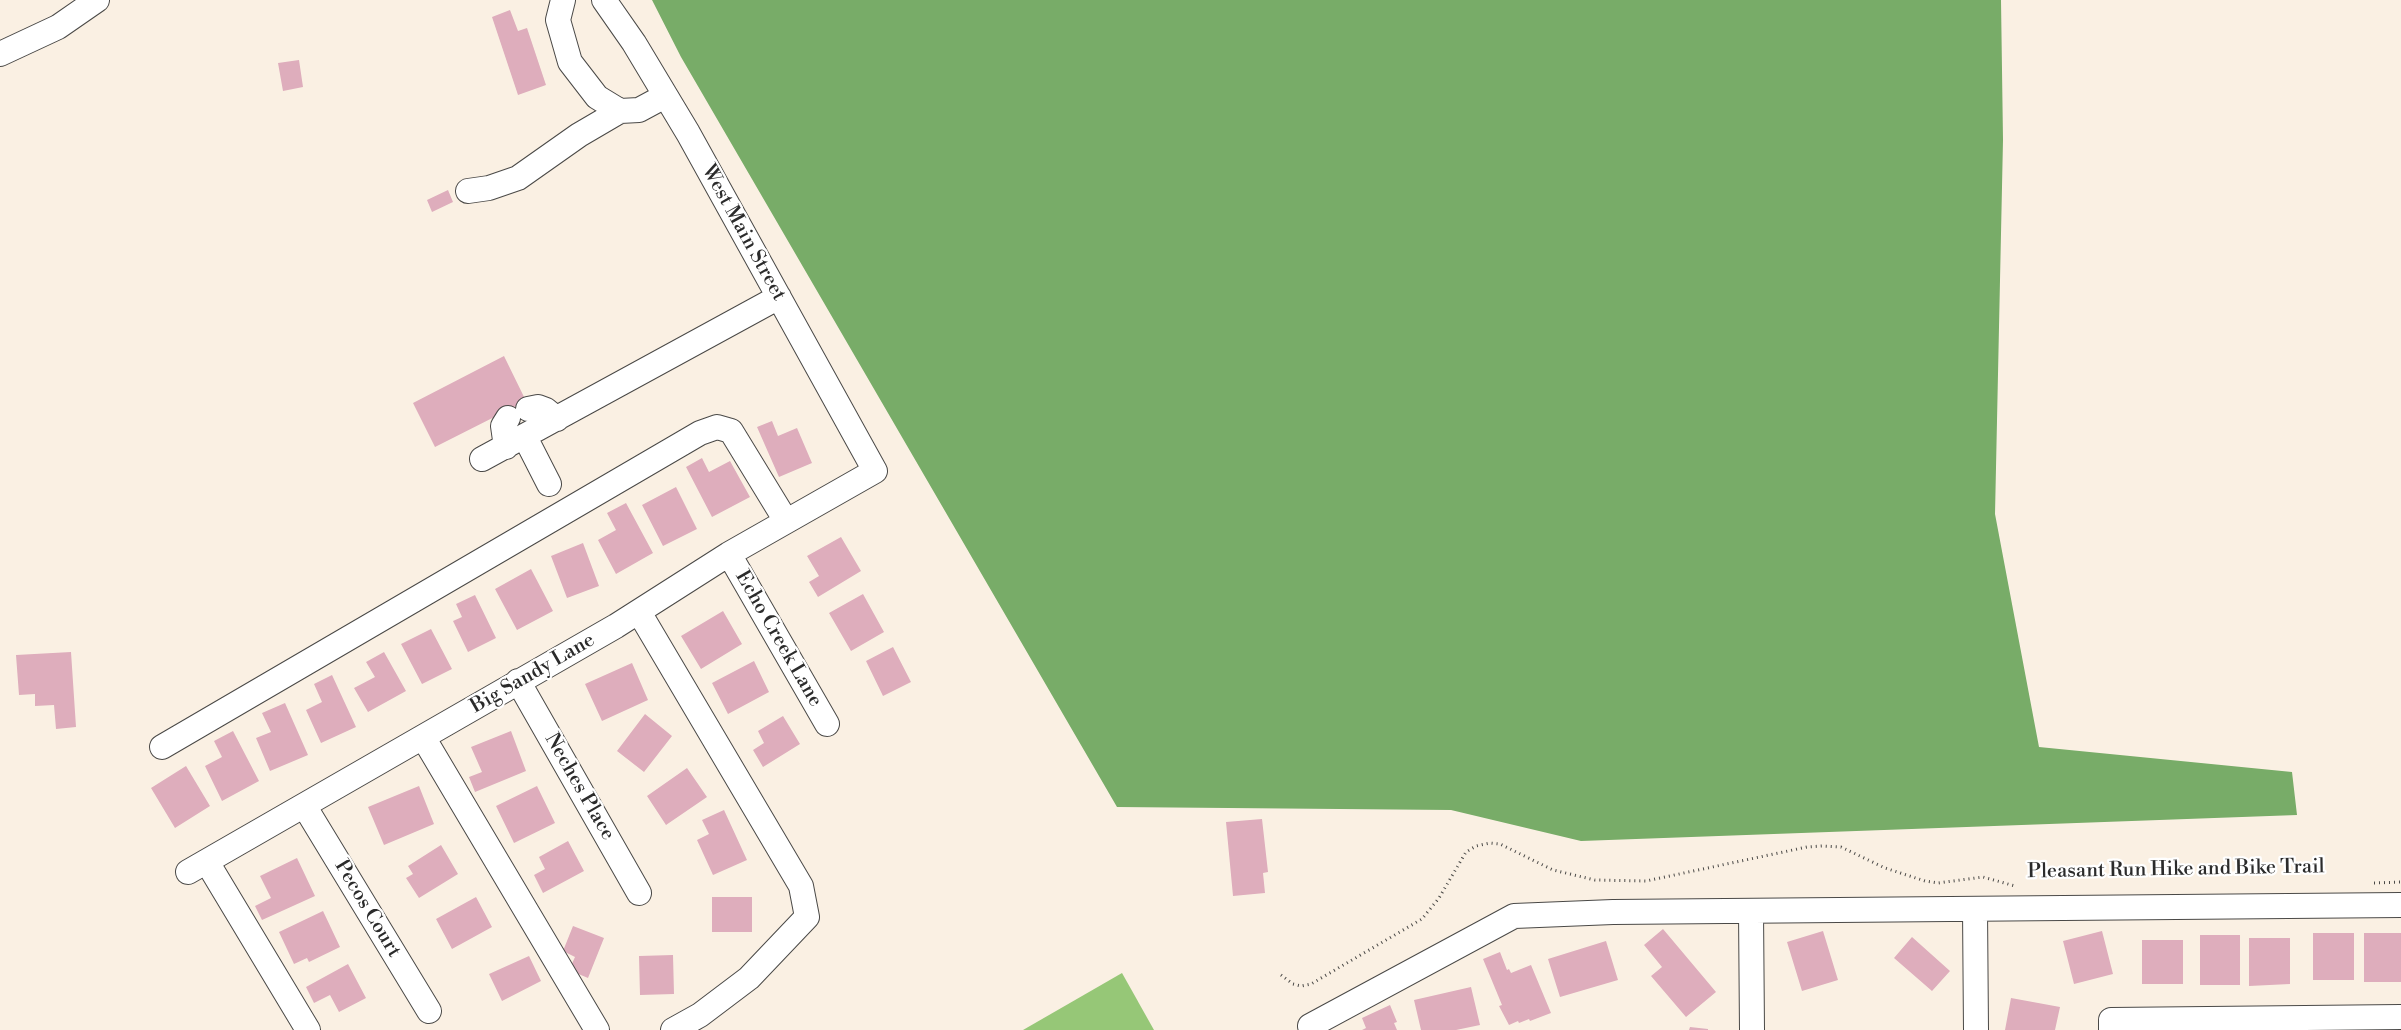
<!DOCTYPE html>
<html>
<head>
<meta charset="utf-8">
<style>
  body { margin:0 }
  canvas { display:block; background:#faf0e3 }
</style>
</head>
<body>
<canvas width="2401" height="1030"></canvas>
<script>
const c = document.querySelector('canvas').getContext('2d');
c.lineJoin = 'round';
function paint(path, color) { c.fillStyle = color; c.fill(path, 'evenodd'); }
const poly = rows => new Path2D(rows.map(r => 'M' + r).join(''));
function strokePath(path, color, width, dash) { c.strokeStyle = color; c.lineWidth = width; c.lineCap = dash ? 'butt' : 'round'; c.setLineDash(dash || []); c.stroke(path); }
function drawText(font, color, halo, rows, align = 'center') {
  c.font = font + ' "Libre Bodoni",serif'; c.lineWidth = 4.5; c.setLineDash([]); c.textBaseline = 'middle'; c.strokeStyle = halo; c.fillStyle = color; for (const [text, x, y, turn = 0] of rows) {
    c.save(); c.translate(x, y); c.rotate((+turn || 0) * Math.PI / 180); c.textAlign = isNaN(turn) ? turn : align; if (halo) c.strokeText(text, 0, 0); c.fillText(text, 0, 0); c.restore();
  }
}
const green = poly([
  [1122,973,1154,1030,1023,1030]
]);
const forest = poly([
  [652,0,2001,0,2003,140,1995,514,2039,747,2292,772,2297,815,1581,841,1451,810,1117,807,681,57]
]);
const building = poly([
  [510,10,518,31,527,28,546,85,518,95,492,17],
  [299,60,303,87,283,91,278,63],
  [448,190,453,202,432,212,427,200],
  [504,356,526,401,435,447,413,403],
  [772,421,778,436,797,428,812,463,779,477,757,427],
  [702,458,709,472,730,461,750,497,712,517,686,467],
  [676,487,697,529,663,546,642,505],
  [626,503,653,553,616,574,598,540,616,530,607,513],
  [841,537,861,571,818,597,809,582,819,576,807,556],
  [583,543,599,586,567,598,551,556],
  [531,569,553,611,517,630,495,589],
  [863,594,884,632,851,651,829,613],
  [475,595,496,638,468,652,453,621,462,617,456,604],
  [723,611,742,644,701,669,681,636],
  [431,629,452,669,422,684,401,644],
  [893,647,911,682,883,696,866,661],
  [71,652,76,727,56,729,54,705,35,706,35,694,19,695,16,655],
  [384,652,406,691,368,712,354,688,375,677,366,662],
  [754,661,769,692,728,714,712,683],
  [632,663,648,700,602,721,585,684],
  [332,675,356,727,321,743,306,710,322,702,314,684],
  [285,703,308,755,270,771,256,738,271,732,262,713],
  [645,714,672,736,644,772,617,751],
  [783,716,800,744,763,767,753,750,764,743,758,731],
  [233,731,259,781,222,801,205,766,222,757,214,741],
  [511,731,526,771,475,792,469,777,482,772,471,747],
  [186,766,210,806,175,828,151,788],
  [687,768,707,797,666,825,647,796],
  [419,786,434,824,384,845,368,807],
  [537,786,555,823,514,843,496,806],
  [724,810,747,860,713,875,697,840,709,834,702,820],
  [1262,819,1268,872,1263,873,1265,893,1233,896,1226,822],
  [568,841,584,871,543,893,534,875,545,869,539,857],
  [441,845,458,874,419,898,406,878,413,874,408,866],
  [297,858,315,896,262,920,255,906,271,898,260,876],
  [476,897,492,927,452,949,436,919],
  [712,897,752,897,752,932,712,932],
  [323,911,340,947,309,962,307,958,294,964,279,932],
  [573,926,604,938,588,978,569,970,575,957,563,951],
  [1663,929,1716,992,1686,1017,1651,976,1662,967,1644,945],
  [1823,931,1838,980,1802,991,1787,942],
  [2102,931,2113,974,2074,984,2063,941],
  [2313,933,2354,933,2354,980,2313,980],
  [2364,933,2401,933,2401,982,2364,982],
  [2200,935,2240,935,2240,985,2200,985],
  [1912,937,1950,971,1932,991,1894,958],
  [2249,938,2290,938,2290,984,2249,986],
  [2142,940,2183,940,2183,984,2142,984],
  [1606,941,1618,980,1560,997,1548,959],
  [1500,952,1507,970,1509,969,1511,973,1531,965,1551,1013,1530,1021,1529,1019,1519,1023,1518,1021,1509,1025,1499,1006,1502,1005,1483,959],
  [673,955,674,994,640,995,639,956],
  [529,956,541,981,502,1001,489,974],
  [348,964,366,998,339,1012,330,995,314,1003,306,987],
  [1471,987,1480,1025,1456,1030,1421,1030,1414,1000],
  [2011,998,2060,1007,2055,1030,2005,1030],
  [1390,1005,1397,1022,1394,1023,1397,1030,1362,1030,1366,1028,1362,1018],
  [1690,1027,1708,1029,1708,1030,1689,1030]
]);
const path = poly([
  [2374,883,2401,882],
  [1281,975,1293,984,1301,986,1311,984,1422,919,1439,898,1466,852,1476,846,1490,843,1500,844,1553,870,1595,880,1646,881,1807,847,1822,846,1841,847,1885,868,1925,881,1938,883,1983,877,2015,886]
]);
const minor = poly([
  [563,0,558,20,570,62,597,97,620,111,639,110,665,96],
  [0,54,58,27,97,0],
  [468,191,489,188,518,178,579,135,620,111],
  [528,409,538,407,546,410,557,419],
  [525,437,549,484],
  [506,447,503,426,508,418],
  [482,459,779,297],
  [729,554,827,724],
  [639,612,801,886,807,917,749,978,700,1015,673,1030],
  [518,681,639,893],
  [423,737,597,1030],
  [162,747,700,433,717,427,731,431,786,521],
  [305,807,429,1011],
  [207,862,308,1030],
  [188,872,616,626,729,554,875,471,688,133,634,43,604,0],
  [1975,909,1976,1030],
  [1751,911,1752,1030],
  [1313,1030,1310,1026,1514,916,1613,912,2401,905],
  [2111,1030,2111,1020,2401,1017]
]);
const streetNames = [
  ["West Main Street",743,233,61],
  ["Echo Creek Lane",778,639,60],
  ["Big Sandy Lane",533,674,-30],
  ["Neches Place",579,787,60],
  ["Pleasant Run Hike and Bike Trail",2176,870,-1],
  ["Pecos Court",367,909,59]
];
paint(green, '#96c777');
paint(forest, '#78ac68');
paint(building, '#deadbc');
strokePath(minor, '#4a4947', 26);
strokePath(path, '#4a4947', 3, [1, 4]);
strokePath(minor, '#fff', 24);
drawText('20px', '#2b2b2b', '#fff', streetNames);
</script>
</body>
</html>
